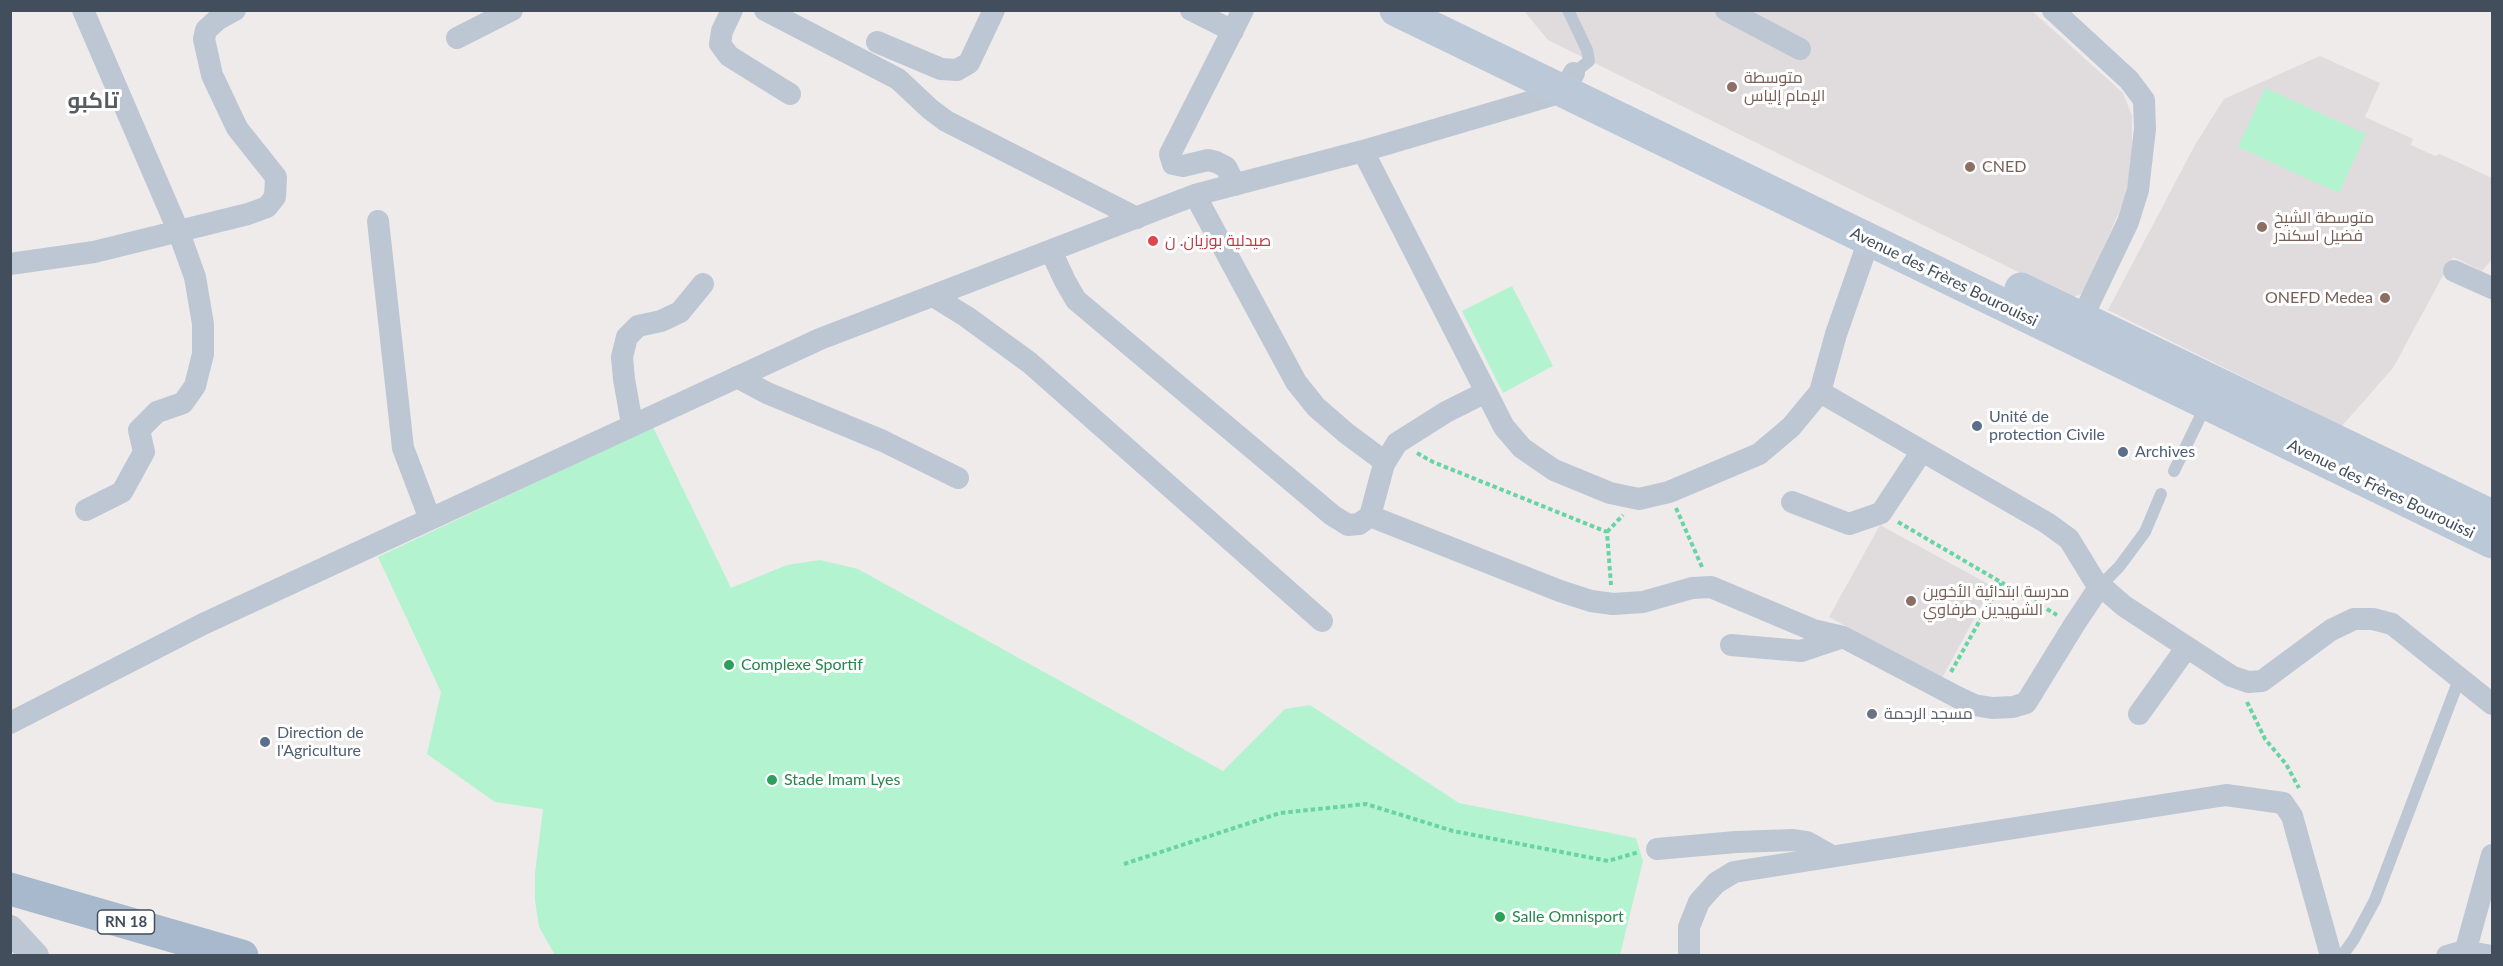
<!DOCTYPE html>
<html>
<head>
<meta charset="utf-8">
<style>
  body { margin:0 }
  #map { position:relative; width:2503px; height:966px; overflow:hidden; background:#efebeb; font-family:Lato,sans-serif }
  canvas { display:block }
  .frame { position:absolute; inset:0; border:12px solid #424e5b; pointer-events:none }
</style>
</head>
<body>
<div id="map">
<canvas width="2503" height="966"></canvas>
<div class="frame"></div>
</div>
<script>
const c = document.querySelector('canvas').getContext('2d');
c.lineJoin = 'round';
function paint(path, color) { c.fillStyle = color; c.fill(path, 'evenodd'); }
const poly = rows => new Path2D(rows.map(r => 'M' + r).join(''));
function strokePath(path, color, width, dash) { c.strokeStyle = color; c.lineWidth = width; c.lineCap = dash ? 'butt' : 'round'; c.setLineDash(dash || []); c.stroke(path); }
function drawText(font, color, halo, rows, align = 'center') {
  c.font = font + ' Lato,Cairo,sans-serif'; c.lineWidth = 6; c.setLineDash([]); c.textBaseline = 'middle'; c.strokeStyle = halo; c.fillStyle = color; for (const [text, x, y, turn = 0] of rows) {
    c.save(); c.translate(x, y); c.rotate((+turn || 0) * Math.PI / 180); c.textAlign = isNaN(turn) ? turn : align; if (halo) c.strokeText(text, 0, 0); c.fillText(text, 0, 0); c.restore();
  }
}
const education = poly([
  [1524,11,2032,11,2123,93,2132,116,2132,182,2084,293,2071,298,1548,40],
  [2320,56,2380,83,2365,117,2413,139,2411,145,2435,156,2440,154,2492,178,2492,259,2482,271,2453,257,2393,368,2342,426,2108,310,2196,143,2224,99],
  [1880,525,1992,586,1942,678,1829,617]
]);
const green = poly([
  [2265,88,2366,134,2339,193,2238,147],
  [1512,286,1553,366,1503,393,1462,311],
  [653,427,731,588,787,565,820,560,858,569,1223,771,1285,709,1310,705,1459,803,1636,838,1643,861,1620,955,555,955,539,927,535,900,535,873,543,809,495,802,427,754,441,692,378,557]
]);
const path = poly([
  [1417,453,1433,462,1607,532,1611,585],
  [1676,508,1702,567],
  [1898,522,2057,615],
  [1607,532,1623,515],
  [1951,672,2002,581],
  [2247,702,2265,739,2286,764,2299,788],
  [1124,864,1280,813,1366,804,1453,831,1608,861,1639,852]
]);
const service = poly([
  [1568,10,1587,50,1589,61,1574,73],
  [2174,471,2206,405],
  [2100,586,2119,567,2145,532,2161,494],
  [2342,956,2354,939,2375,900,2460,677]
]);
const minor = poly([
  [83,10,178,230,195,277,203,324,203,354,195,386,183,403,157,412,139,430,144,452,122,492,86,510],
  [732,10,722,31,720,44,729,56,790,94],
  [765,10,898,79,930,109,946,121,1137,218],
  [1191,10,1233,31],
  [1726,10,1800,49],
  [2053,10,2129,80,2144,100,2145,129,2138,190,2128,222,2082,318,2078,332],
  [457,38,512,10],
  [877,42,941,69,957,70,969,63,994,10],
  [1363,151,1504,427,1522,448,1554,470,1610,493,1639,499,1669,492,1759,454,1791,427,1820,392,1836,334,1869,240],
  [1235,185,1226,167,1216,162,1208,160,1183,166,1173,164,1170,154,1243,10],
  [1195,195,1296,382,1316,407,1346,433,1385,462],
  [378,221,403,448,430,519],
  [1051,251,1065,281,1076,300,1332,515,1348,525,1359,524,1370,516,1384,464,1397,443,1446,412,1484,393],
  [10,264,94,252,248,214,267,207,275,197,276,177,237,128,212,75,204,39,206,30,217,20,235,10],
  [2454,271,2492,288],
  [933,296,967,317,1030,363,1322,621],
  [737,377,767,393,883,441,958,478],
  [1820,392,2047,523,2069,539,2094,580,2124,606,2231,676,2248,682,2262,681,2331,630,2354,619,2373,619,2392,624,2492,704],
  [632,424,624,379,622,357,627,337,638,326,661,321,680,312,703,284],
  [1792,502,1849,524,1881,513,1922,451],
  [1370,516,1560,591,1591,601,1613,604,1643,602,1692,588,1711,587,1813,630,1843,637,1957,697,1974,705,1992,708,2013,707,2026,703,2074,625,2100,586],
  [1731,645,1801,651,1843,637],
  [2139,714,2187,647],
  [10,723,203,624,820,339,1195,195,1363,151,1563,92,1574,73],
  [1657,849,1736,842,1794,840,1807,842,1832,856],
  [1689,956,1689,927,1699,902,1716,883,1734,872,2226,795,2283,803,2292,816,2331,956],
  [2447,956,2464,951,2492,956],
  [2464,956,2492,855]
]);
const tertiary = poly([
  [10,929,35,956]
]);
const secondary = poly([
  [1396,10,2492,542],
  [2021,289,2492,516]
]);
const primary = poly([
  [10,889,242,956]
]);
const markers = [
  [1732,87,6,"#8d6e63"],
  [1970,167,6,"#8d6e63"],
  [2262,227,6,"#8d6e63"],
  [1153,241,6,"#e0444e"],
  [2385,298,6,"#8d6e63"],
  [1977,426,6,"#5c6f8a"],
  [2123,452,6,"#5c6f8a"],
  [1911,601,6,"#8d6e63"],
  [729,665,6,"#2e9e5b"],
  [1872,714,6,"#6b7280"],
  [265,742,6,"#5c6f8a"],
  [772,780,6,"#2e9e5b"],
  [1500,917,6,"#2e9e5b"]
];
const shields = [
  [126,922,57]
];
const shieldNames = [
  ["RN 18",126,922]
];
const educationNames = [
  ["متوسطة",1744,78],
  ["الإمام إلياس",1744,96],
  ["CNED",1982,167],
  ["متوسطة الشيخ",2274,218],
  ["فضيل اسكندر",2274,236],
  ["ONEFD Medea",2373,298,"right"],
  ["مدرسة ابتدائية الأخوين",1923,592],
  ["الشهيدين طرفاوي",1923,610]
];
const healthNames = [
  ["صيدلية بوزيان. ن",1165,241]
];
const streetNames = [
  ["Avenue des Frères Bourouissi",1944,277,26],
  ["Avenue des Frères Bourouissi",2381,489,26]
];
const serviceNames = [
  ["Unité de",1989,417],
  ["protection Civile",1989,435],
  ["Archives",2135,452],
  ["Direction de",277,733],
  ["l'Agriculture",277,751]
];
const leisureNames = [
  ["Complexe Sportif",741,665],
  ["Stade Imam Lyes",784,780],
  ["Salle Omnisport",1512,917]
];
const worshipNames = [
  ["مسجد الرحمة",1884,714]
];
const districtNames = [
  ["تاكبو",93,101]
];
paint(education, '#e0dcdd');
paint(green, '#b3f3cf');
strokePath(path, '#68d4a4', 4, [4.5, 3]);
strokePath(service, '#bdc7d3', 12);
strokePath(minor, '#bdc7d3', 22);
strokePath(tertiary, '#bdc7d3', 28);
strokePath(secondary, '#bbc8d7', 33);
strokePath(primary, '#a8b9ce', 33);
for (const [x, y, r, color] of markers) { const dot = new Path2D(); dot.arc(x, y, r, 0, 2 * Math.PI); c.fillStyle = color; c.fill(dot); strokePath(dot, '#fff', 2); }
for (const [x, y, w] of shields) { const box = new Path2D(); box.roundRect(x - w / 2, y - 12, w, 24, 4.5); c.fillStyle = '#fff'; c.fill(box); strokePath(box, '#424e5b', 1.5); }
drawText('bold 15px', '#424e5b', null, shieldNames);
drawText('16px', '#785e54', '#fff', educationNames, 'left');
drawText('16px', '#be3a42', '#fff', healthNames, 'left');
drawText('16px', '#424e5b', '#fff', streetNames);
drawText('16px', '#4e5e75', '#fff', serviceNames, 'left');
drawText('16px', '#27864d', '#fff', leisureNames, 'left');
drawText('16px', '#5b616d', '#fff', worshipNames, 'left');
drawText('bold 22px', '#585c61', '#fff', districtNames);
</script>
</body>
</html>
